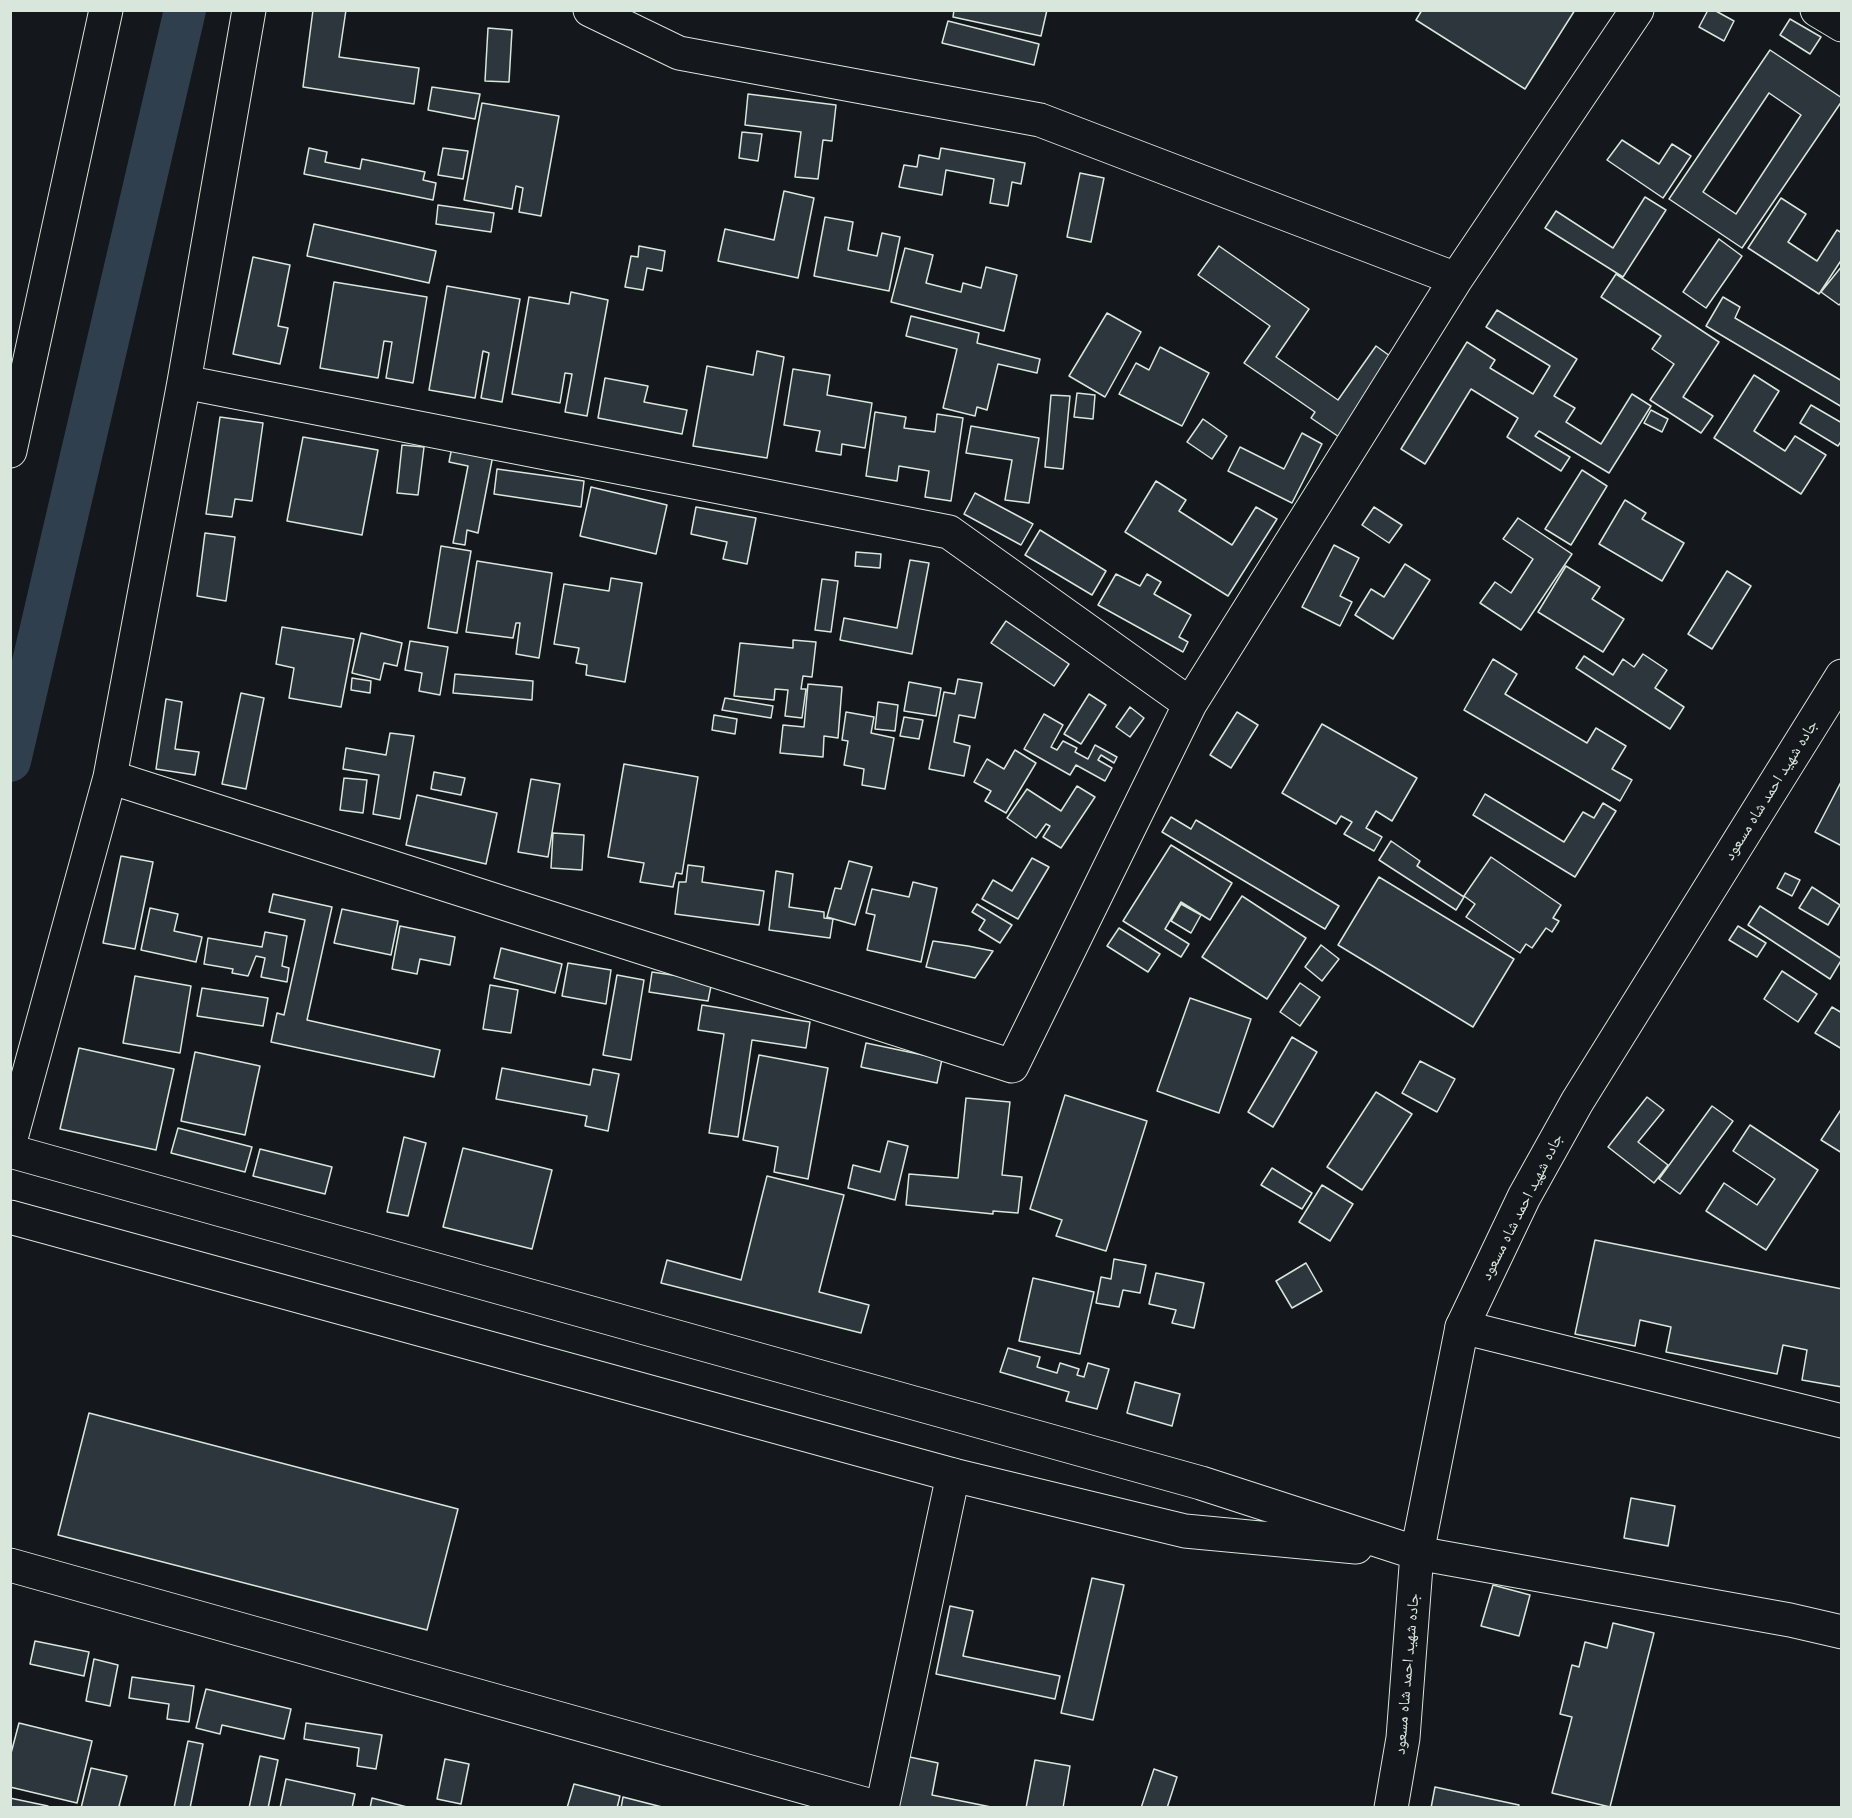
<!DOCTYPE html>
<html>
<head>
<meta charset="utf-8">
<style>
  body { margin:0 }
  #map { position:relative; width:1852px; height:1818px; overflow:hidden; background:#14181c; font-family:Montserrat,sans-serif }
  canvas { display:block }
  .frame { position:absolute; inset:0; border:12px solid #d8e6dc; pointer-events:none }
</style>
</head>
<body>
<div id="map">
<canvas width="1852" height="1818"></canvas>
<div class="frame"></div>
</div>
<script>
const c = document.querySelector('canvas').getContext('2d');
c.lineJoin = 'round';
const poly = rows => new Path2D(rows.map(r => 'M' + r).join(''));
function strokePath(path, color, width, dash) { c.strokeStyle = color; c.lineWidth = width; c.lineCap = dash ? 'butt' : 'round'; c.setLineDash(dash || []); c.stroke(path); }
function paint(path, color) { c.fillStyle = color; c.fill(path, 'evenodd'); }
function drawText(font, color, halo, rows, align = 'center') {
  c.font = font + ' Montserrat,"Noto Naskh Arabic",sans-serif'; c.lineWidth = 4.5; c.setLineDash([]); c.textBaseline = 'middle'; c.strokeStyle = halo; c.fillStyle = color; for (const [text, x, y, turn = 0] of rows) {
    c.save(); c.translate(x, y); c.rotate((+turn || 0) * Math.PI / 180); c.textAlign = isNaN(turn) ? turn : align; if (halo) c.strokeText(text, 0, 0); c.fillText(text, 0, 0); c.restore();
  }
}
const canal = poly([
  [10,761,185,10]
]);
const building = poly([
  [313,10,346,10,339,57,419,68,414,104,303,87,313,10],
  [954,10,1047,10,1041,36,953,17,954,10],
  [1422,10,1575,10,1525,89,1416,20,1422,10],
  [1708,10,1714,10,1734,21,1724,41,1699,27,1708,10],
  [1790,19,1821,37,1810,54,1780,35,1790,19],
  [948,21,1039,44,1034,65,942,43,948,21],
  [488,28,512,30,509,82,485,81,488,28],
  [1770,50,1842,98,1842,101,1742,248,1669,199,1770,50],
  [1769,93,1801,115,1736,214,1703,192,1769,93],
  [432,87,480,94,475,119,428,110,432,87],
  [748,94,836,105,832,141,823,140,818,179,795,177,801,132,745,125,748,94],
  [482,103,559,116,541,216,519,212,523,188,516,186,512,209,464,200,482,103],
  [742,132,762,134,758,161,739,158,742,132],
  [1622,140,1659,164,1672,144,1691,156,1663,198,1607,160,1622,140],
  [309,148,327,152,325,162,360,169,362,159,425,172,423,180,436,183,433,200,304,174,309,148],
  [443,148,468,151,463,179,438,175,443,148],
  [941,148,1025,163,1021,184,1012,182,1008,206,990,203,994,179,946,170,942,195,899,187,904,165,917,167,919,155,939,159,941,148],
  [1080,173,1104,178,1091,242,1067,237,1080,173],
  [784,191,814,198,798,278,718,261,725,229,774,240,784,191],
  [1645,197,1666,210,1623,277,1545,228,1556,211,1613,248,1645,197],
  [1781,198,1806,214,1788,242,1817,261,1837,230,1842,233,1842,259,1819,294,1748,248,1781,198],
  [438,205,494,213,491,232,436,224,438,205],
  [825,217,853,222,848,250,877,256,882,233,900,237,889,291,814,276,825,217],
  [314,224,436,251,429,283,307,256,314,224],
  [1719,239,1742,256,1706,308,1683,292,1719,239],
  [639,246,665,251,662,271,647,268,643,290,625,287,631,256,638,257,639,246],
  [1219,246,1309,309,1276,357,1338,400,1376,346,1397,361,1342,439,1311,418,1315,412,1244,363,1270,326,1198,275,1219,246],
  [905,248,933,255,926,283,961,292,963,283,981,288,986,267,1017,275,1004,331,891,302,905,248],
  [253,257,290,265,278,326,288,328,280,364,233,354,253,257],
  [1842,266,1842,302,1839,305,1821,292,1842,266],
  [1616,274,1719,342,1683,397,1713,416,1701,433,1650,400,1674,364,1652,349,1661,336,1601,297,1616,274],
  [334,282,427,297,413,383,386,378,392,342,384,341,378,378,320,368,334,282],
  [447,286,520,299,502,402,481,398,489,353,483,351,475,398,429,390,447,286],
  [571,292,608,300,587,416,565,412,572,374,565,373,560,403,512,394,529,297,569,304,571,292],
  [1723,297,1740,307,1735,318,1842,381,1842,407,1706,326,1723,297],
  [1497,310,1577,359,1554,396,1575,408,1566,422,1601,444,1632,394,1651,406,1609,473,1539,431,1535,436,1570,457,1561,471,1507,437,1518,418,1471,389,1425,464,1401,449,1467,342,1495,360,1490,368,1533,394,1550,366,1486,327,1497,310],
  [1107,313,1141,332,1105,397,1069,376,1107,313],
  [911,316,979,333,977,343,1040,359,1037,373,998,364,987,410,977,407,975,416,943,408,957,349,906,336,911,316],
  [1160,347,1209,373,1182,426,1119,394,1136,363,1149,370,1160,347],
  [757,351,784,357,767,458,693,446,707,366,753,375,757,351],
  [793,369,830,375,827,395,872,403,865,448,842,444,841,455,816,451,820,431,784,425,793,369],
  [1754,375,1779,391,1754,431,1785,451,1795,436,1826,455,1801,494,1714,438,1754,375],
  [605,378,648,386,644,402,687,410,682,434,598,418,605,378],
  [1077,393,1095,395,1093,419,1074,417,1077,393],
  [1051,395,1070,396,1063,469,1045,467,1051,395],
  [1811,405,1842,423,1842,440,1838,446,1800,423,1811,405],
  [1651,410,1668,419,1662,432,1644,423,1651,410],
  [875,412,906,417,904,428,935,432,937,414,963,418,951,501,925,497,929,471,899,466,897,481,866,476,875,412],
  [220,417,263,423,252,501,235,499,232,517,206,514,220,417],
  [1203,419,1227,436,1212,459,1187,442,1203,419],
  [971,426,1039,438,1029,503,1005,500,1012,460,966,453,971,426],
  [1302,433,1322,444,1292,503,1228,471,1240,447,1284,469,1302,433],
  [303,437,378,450,362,535,287,521,303,437],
  [402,445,424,447,418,495,397,493,402,445],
  [452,447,493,455,478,533,467,530,465,545,453,543,468,466,449,462,452,447],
  [497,469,584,481,581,507,494,494,497,469],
  [1582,470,1607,486,1571,545,1545,529,1582,470],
  [1156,481,1186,500,1179,511,1232,545,1256,507,1277,519,1228,596,1125,532,1156,481],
  [591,487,667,505,656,554,580,536,591,487],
  [975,493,1033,524,1021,545,964,514,975,493],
  [1625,500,1646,513,1642,519,1684,543,1662,581,1599,544,1625,500],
  [696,507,756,518,747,564,723,559,727,542,691,534,696,507],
  [1374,507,1402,525,1389,543,1362,525,1374,507],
  [1518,518,1572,554,1521,630,1480,603,1495,582,1511,593,1533,559,1503,539,1518,518],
  [1040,530,1106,571,1092,595,1025,555,1040,530],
  [205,533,235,537,226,601,197,596,205,533],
  [1334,545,1359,558,1340,596,1352,602,1340,626,1302,607,1334,545],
  [441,546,471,551,457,633,428,628,441,546],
  [856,552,881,554,880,568,855,566,856,552],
  [910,560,929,563,912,654,840,640,844,618,897,628,910,560],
  [477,561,552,573,539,658,516,654,520,623,516,623,513,638,466,632,477,561],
  [1405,564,1430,580,1393,639,1355,615,1371,589,1384,597,1405,564],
  [1566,566,1600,587,1592,599,1624,619,1603,652,1538,612,1566,566],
  [1727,571,1751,586,1712,649,1688,634,1727,571],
  [1116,574,1140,586,1147,574,1161,582,1154,594,1191,615,1179,637,1188,642,1183,652,1098,605,1116,574],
  [611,578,642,583,625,682,586,675,587,665,576,663,579,648,554,644,564,584,609,591,611,578],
  [822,579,838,581,831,632,815,630,822,579],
  [1006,621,1069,664,1054,686,991,643,1006,621],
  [282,627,354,639,341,707,289,698,294,668,276,664,282,627],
  [361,633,402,643,397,666,384,663,380,680,352,673,361,633],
  [793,640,816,642,812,677,803,676,801,689,806,689,802,718,785,716,788,690,775,689,774,700,734,696,740,643,793,648,793,640],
  [410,641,448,647,440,695,419,691,422,673,405,670,410,641],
  [1643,654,1667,670,1655,688,1684,707,1670,729,1576,668,1584,656,1613,675,1623,659,1634,667,1643,654],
  [1493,659,1517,674,1505,694,1587,743,1596,728,1626,746,1612,769,1632,780,1620,801,1464,710,1493,659],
  [455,674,533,681,532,700,453,693,455,674],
  [352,678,371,681,370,693,351,690,352,678],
  [958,679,982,683,975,718,959,715,954,742,970,746,964,776,929,769,944,692,955,694,958,679],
  [909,682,941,688,936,716,904,711,909,682],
  [808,684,842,687,838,738,824,736,823,757,780,753,783,725,804,727,808,684],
  [241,693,264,698,246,789,222,784,241,693],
  [1089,694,1106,705,1081,744,1064,734,1089,694],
  [725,698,773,706,771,718,722,710,725,698],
  [166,699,182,702,175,749,199,752,195,775,156,769,166,699],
  [878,702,898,705,895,731,875,729,878,702],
  [1130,707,1144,718,1130,737,1116,727,1130,707],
  [846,712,874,717,871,733,894,738,885,789,862,785,864,769,844,765,848,741,842,740,846,712],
  [1237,712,1258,725,1231,768,1210,755,1237,712],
  [1044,714,1063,725,1051,747,1057,750,1063,741,1077,748,1075,752,1088,759,1095,745,1117,757,1114,763,1101,755,1098,760,1112,768,1105,781,1076,765,1070,775,1024,749,1044,714],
  [714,715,737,719,735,734,712,730,714,715],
  [904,717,923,720,919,739,900,736,904,717],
  [1322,724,1417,778,1392,821,1376,811,1366,828,1382,837,1374,851,1344,834,1352,822,1341,816,1336,824,1282,793,1322,724],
  [390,733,414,736,400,819,373,814,379,775,343,769,346,748,386,755,390,733],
  [1015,750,1036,763,1006,813,985,801,991,791,974,782,987,759,1004,769,1015,750],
  [624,764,698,777,682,874,676,873,673,887,640,882,644,863,608,857,624,764],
  [434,772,465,778,461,795,431,789,434,772],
  [344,778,367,780,363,813,340,810,344,778],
  [531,779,560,784,548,857,518,852,531,779],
  [1842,780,1842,846,1815,832,1842,780],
  [1077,786,1095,797,1061,848,1043,837,1050,826,1046,824,1036,838,1007,818,1027,789,1061,811,1077,786],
  [1485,794,1564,842,1583,812,1594,818,1603,803,1616,811,1575,877,1473,815,1485,794],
  [417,795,497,813,486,864,406,845,417,795],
  [1171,817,1191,829,1196,820,1339,906,1325,929,1162,832,1171,817],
  [553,833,584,835,582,870,551,868,553,833],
  [1391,841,1420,861,1417,866,1464,897,1456,910,1379,860,1391,841],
  [1171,845,1232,883,1210,920,1181,902,1165,929,1189,944,1181,957,1123,921,1171,845],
  [121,856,153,862,135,949,103,943,121,856],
  [1491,857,1561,905,1553,918,1559,921,1552,932,1546,928,1532,948,1526,944,1520,953,1466,917,1475,904,1464,896,1491,857],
  [1032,858,1049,867,1018,919,982,899,993,880,1012,891,1032,858],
  [849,861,872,867,855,925,827,917,835,888,841,889,849,861],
  [688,865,704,867,702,882,764,891,759,925,675,914,679,882,686,882,688,865],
  [776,871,793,874,789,907,824,912,824,918,833,919,830,938,769,930,776,871],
  [1785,873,1800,880,1792,896,1777,888,1785,873],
  [1379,877,1514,959,1473,1027,1338,945,1379,877],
  [913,882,937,888,921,962,867,950,875,915,866,913,872,889,909,897,913,882],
  [1812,887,1840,905,1828,925,1799,908,1812,887],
  [273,894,332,907,307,1020,440,1050,434,1077,271,1042,277,1013,284,1015,305,920,269,912,273,894],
  [1242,896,1306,938,1267,999,1202,957,1242,896],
  [977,904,1012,925,1000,943,979,930,985,920,972,912,977,904],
  [1181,904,1201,915,1191,933,1171,921,1181,904],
  [1760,906,1842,959,1830,979,1748,925,1760,906],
  [150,908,178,914,174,931,202,937,196,962,141,950,150,908],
  [342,909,398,921,391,955,334,943,342,909],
  [400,926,455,937,450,965,420,959,417,974,392,969,400,926],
  [1738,926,1766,943,1757,957,1729,940,1738,926],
  [1119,928,1160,954,1148,972,1107,946,1119,928],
  [265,932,287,936,282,966,289,968,287,982,261,977,265,958,256,956,248,976,232,973,233,969,204,964,208,938,262,947,265,932],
  [933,941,968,946,993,951,975,978,926,967,933,941],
  [1321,945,1339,959,1322,981,1305,967,1321,945],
  [501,948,562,964,555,993,494,978,501,948],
  [568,963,611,970,606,1004,562,996,568,963],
  [1782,971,1817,994,1798,1022,1764,999,1782,971],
  [652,972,712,981,708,1001,649,992,652,972],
  [617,975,644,980,631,1060,603,1055,617,975],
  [135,976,191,986,180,1053,123,1043,135,976],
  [1300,983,1320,997,1300,1026,1280,1012,1300,983],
  [490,985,518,990,511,1033,483,1029,490,985],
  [202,988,268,998,263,1026,197,1016,202,988],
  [1190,998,1251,1019,1219,1113,1157,1091,1190,998],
  [702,1005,810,1022,806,1048,752,1040,738,1137,709,1133,724,1034,698,1030,702,1005],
  [1832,1007,1842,1013,1842,1049,1815,1033,1832,1007],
  [1292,1037,1317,1052,1273,1127,1248,1112,1292,1037],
  [866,1043,942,1059,937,1083,861,1067,866,1043],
  [79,1048,174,1069,156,1150,60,1129,79,1048],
  [195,1052,260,1066,245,1135,181,1121,195,1052],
  [759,1055,828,1068,808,1179,774,1172,778,1147,743,1140,759,1055],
  [1420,1061,1455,1079,1437,1112,1402,1093,1420,1061],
  [502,1068,590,1085,593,1069,619,1074,608,1131,585,1126,587,1116,496,1099,502,1068],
  [1376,1092,1412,1114,1362,1190,1327,1167,1376,1092],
  [1065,1095,1147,1121,1106,1251,1056,1236,1062,1220,1030,1209,1065,1095],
  [1647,1097,1664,1110,1638,1142,1668,1165,1654,1183,1608,1147,1647,1097],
  [966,1098,1010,1102,1002,1175,1022,1177,1018,1213,993,1211,993,1214,906,1205,909,1174,958,1178,966,1098],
  [1712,1106,1733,1121,1680,1194,1659,1179,1712,1106],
  [1842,1108,1842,1153,1821,1140,1842,1108],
  [1750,1125,1818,1170,1766,1250,1706,1211,1724,1183,1757,1205,1775,1179,1733,1151,1750,1125],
  [178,1128,252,1147,245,1172,171,1153,178,1128],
  [404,1137,426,1143,408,1216,387,1212,404,1137],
  [888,1141,908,1146,895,1200,848,1188,853,1165,880,1172,888,1141],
  [463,1148,552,1170,532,1249,443,1227,463,1148],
  [260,1149,332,1167,325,1194,253,1176,260,1149],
  [1272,1168,1312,1193,1302,1209,1261,1185,1272,1168],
  [767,1176,844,1195,819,1292,869,1305,861,1333,661,1283,667,1260,741,1280,767,1176],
  [1322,1185,1353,1204,1330,1241,1299,1222,1322,1185],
  [1595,1240,1842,1289,1842,1387,1802,1380,1807,1350,1783,1345,1777,1374,1666,1352,1671,1327,1640,1320,1635,1346,1575,1334,1595,1240],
  [1114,1259,1146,1265,1140,1293,1123,1290,1119,1307,1096,1303,1101,1277,1111,1279,1114,1259],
  [1306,1263,1322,1291,1292,1308,1276,1281,1306,1263],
  [1156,1273,1204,1283,1194,1328,1172,1323,1176,1310,1149,1304,1156,1273],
  [1033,1278,1094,1292,1080,1354,1019,1341,1033,1278],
  [1008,1348,1040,1357,1037,1367,1057,1373,1060,1363,1079,1369,1077,1375,1084,1377,1088,1363,1109,1369,1097,1409,1066,1401,1069,1392,1000,1372,1008,1348],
  [1135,1382,1180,1394,1172,1426,1127,1413,1135,1382],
  [89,1413,458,1509,427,1630,58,1535,89,1413],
  [1631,1498,1675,1506,1668,1546,1624,1538,1631,1498],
  [1092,1578,1124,1585,1093,1720,1061,1713,1092,1578],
  [1493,1585,1530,1595,1519,1636,1481,1626,1493,1585],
  [950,1606,973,1611,963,1656,1060,1676,1055,1699,936,1674,950,1606],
  [1613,1623,1654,1633,1610,1807,1552,1793,1572,1717,1560,1714,1572,1665,1579,1667,1585,1642,1607,1648,1613,1623],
  [35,1641,89,1652,84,1676,30,1664,35,1641],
  [94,1659,118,1665,110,1706,86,1701,94,1659],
  [132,1677,194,1686,189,1722,167,1719,169,1704,129,1698,132,1677],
  [206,1689,291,1709,284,1739,222,1725,220,1734,196,1728,206,1689],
  [19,1723,92,1741,77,1803,10,1787,10,1757,19,1723],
  [306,1723,382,1735,376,1769,357,1766,359,1748,304,1739,306,1723],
  [188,1741,203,1744,190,1808,174,1808,188,1741],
  [260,1756,278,1760,268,1808,249,1808,260,1756],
  [905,1756,938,1763,932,1795,996,1808,895,1808,905,1756],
  [445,1759,469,1764,461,1804,437,1799,445,1759],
  [1035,1760,1070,1766,1063,1808,1026,1808,1035,1760],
  [91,1768,127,1776,119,1806,124,1808,81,1808,91,1768],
  [1154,1769,1177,1777,1167,1808,1141,1808,1154,1769],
  [286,1779,355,1794,352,1808,280,1808,286,1779],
  [574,1784,620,1796,617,1808,567,1808,574,1784],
  [1435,1787,1519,1805,1518,1808,1431,1808,1435,1787],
  [623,1797,666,1808,621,1808,623,1797],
  [10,1798,48,1806,48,1808,10,1808,10,1798],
  [372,1798,411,1808,370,1808,372,1798]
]);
const minor = poly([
  [590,10,679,53,1040,120,1456,279],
  [1817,10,1842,25],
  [184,382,949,532,1190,704],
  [10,451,106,10],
  [110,777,1012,1066,1190,704,1456,279,1637,10],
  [10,1142,110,777,184,382,249,10],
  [1462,1327,1842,1421],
  [10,1565,879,1808],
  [882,1808,953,1475]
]);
const tertiary = poly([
  [1417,1553,1790,1620,1842,1632]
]);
const secondary = poly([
  [10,1151,1201,1483,1417,1553],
  [10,1217,953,1475,1185,1531,1356,1547],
  [1391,1808,1403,1738,1417,1553,1462,1327,1524,1197,1577,1102,1842,676]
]);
const streetNames = [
  ["جاده شهيد احمد شاه مسعود",1771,790,-58],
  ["جاده شهيد احمد شاه مسعود",1522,1207,-63],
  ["جاده شهيد احمد شاه مسعود",1407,1674,-85]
];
strokePath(canal, '#2f3f4d', 42);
paint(building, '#2c363c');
strokePath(building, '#d8e6dc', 1.5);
strokePath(minor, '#d8e6dc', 35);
strokePath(tertiary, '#d8e6dc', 35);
strokePath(secondary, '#d8e6dc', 35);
strokePath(minor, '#14181c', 33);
strokePath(tertiary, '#14181c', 33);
strokePath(secondary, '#14181c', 33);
drawText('16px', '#d8e6dc', '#14181c', streetNames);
</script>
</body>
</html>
